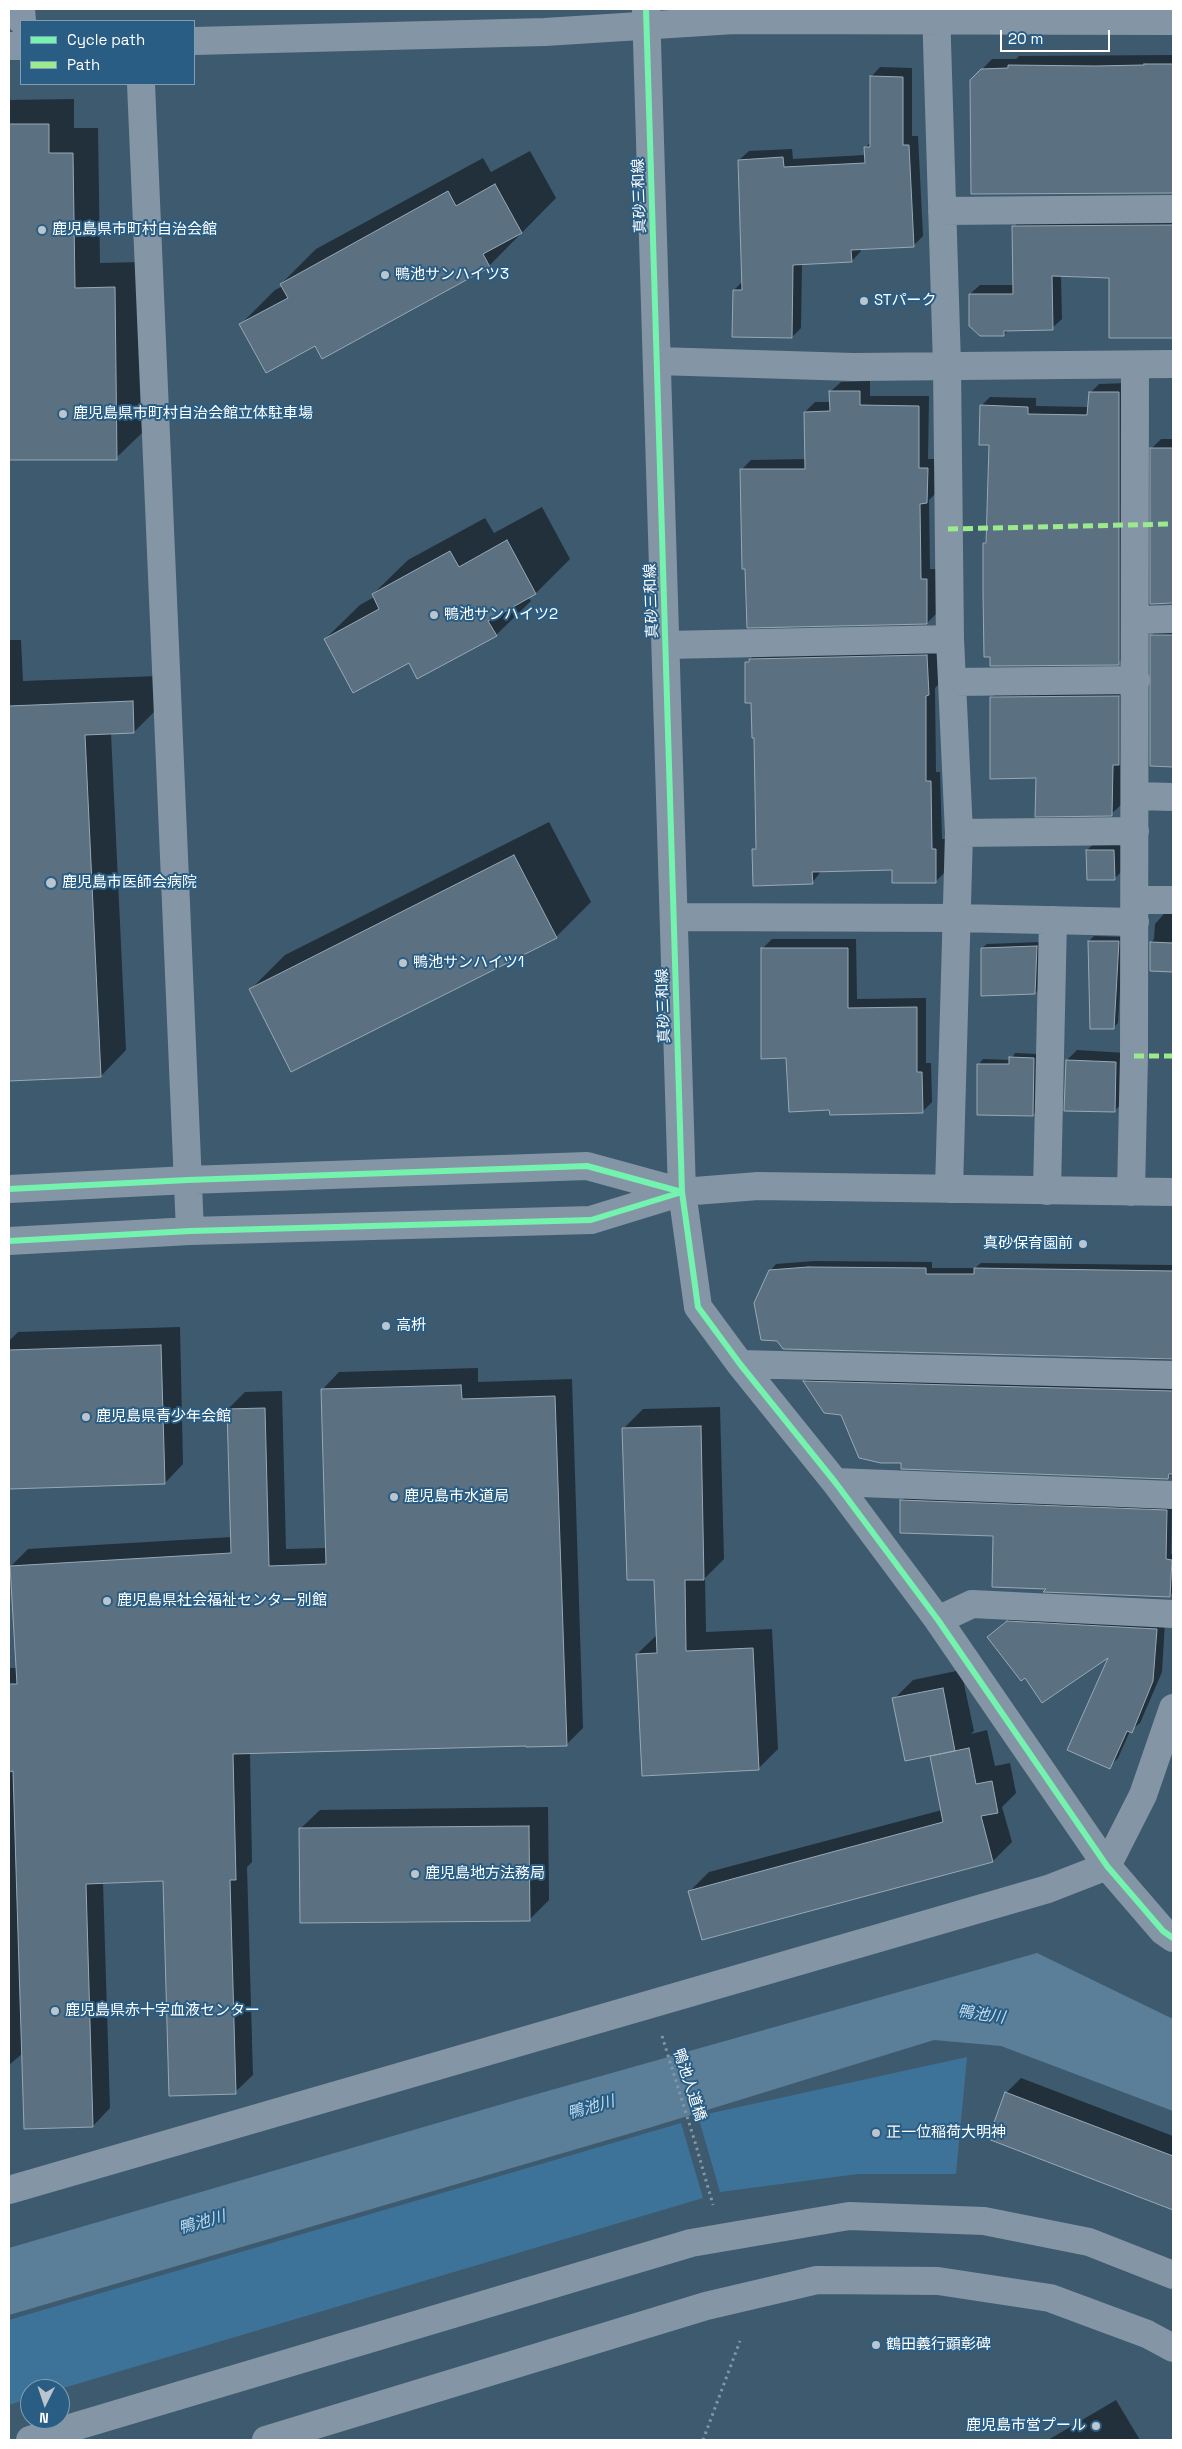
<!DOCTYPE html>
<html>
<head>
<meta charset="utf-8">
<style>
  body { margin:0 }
  #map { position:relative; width:1182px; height:2449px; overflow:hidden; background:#3e5a6f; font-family:"Space Grotesk",sans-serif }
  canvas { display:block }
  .frame { position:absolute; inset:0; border:10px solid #fff; pointer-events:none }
  .legend { position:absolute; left:20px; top:20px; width:175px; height:65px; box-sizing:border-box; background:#295d84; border:1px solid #7f9eb5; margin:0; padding:6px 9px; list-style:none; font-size:15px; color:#fff }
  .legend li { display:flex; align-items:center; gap:10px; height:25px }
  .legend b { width:25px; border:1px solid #7f9eb5 }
  .north { position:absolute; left:20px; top:2379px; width:50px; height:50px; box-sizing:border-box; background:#295d84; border:1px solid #7f9eb5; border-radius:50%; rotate:184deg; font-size:14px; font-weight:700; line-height:20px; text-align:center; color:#fff }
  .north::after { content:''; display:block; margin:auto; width:18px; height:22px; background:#bbc5cd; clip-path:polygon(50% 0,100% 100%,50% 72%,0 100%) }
  .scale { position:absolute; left:1000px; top:30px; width:110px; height:22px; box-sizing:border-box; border:2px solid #fff; border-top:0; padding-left:6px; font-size:15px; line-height:18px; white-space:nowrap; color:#fff; -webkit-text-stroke:4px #295d84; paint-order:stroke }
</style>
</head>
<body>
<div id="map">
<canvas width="1182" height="2449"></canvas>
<div class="frame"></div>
<ul class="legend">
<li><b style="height:6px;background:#73f3ae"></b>Cycle path</li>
<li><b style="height:6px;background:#9bea8d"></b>Path</li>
</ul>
<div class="north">N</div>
<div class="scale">20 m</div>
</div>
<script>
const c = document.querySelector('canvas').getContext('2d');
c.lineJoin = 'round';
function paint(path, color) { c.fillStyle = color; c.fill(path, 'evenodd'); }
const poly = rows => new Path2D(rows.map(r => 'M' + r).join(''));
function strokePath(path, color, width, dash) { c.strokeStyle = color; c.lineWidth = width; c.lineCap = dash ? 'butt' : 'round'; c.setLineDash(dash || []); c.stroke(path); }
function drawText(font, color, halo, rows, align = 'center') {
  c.font = font + ' "Space Grotesk","Noto Sans JP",sans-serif'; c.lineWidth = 4; c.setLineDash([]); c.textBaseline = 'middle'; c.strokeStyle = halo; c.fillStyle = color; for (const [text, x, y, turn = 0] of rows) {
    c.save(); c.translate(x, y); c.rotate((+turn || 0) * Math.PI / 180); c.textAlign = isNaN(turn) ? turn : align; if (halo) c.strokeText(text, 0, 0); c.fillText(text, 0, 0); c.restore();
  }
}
const green = poly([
  [967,2057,956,2174,858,2174,720,2192,698,2116],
  [681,2123,703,2198,60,2389,30,2389,30,2398,9,2405,9,2320]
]);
const water = poly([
  [1037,1953,1173,2019,1173,2111,1001,2046,934,2040,652,2127,9,2315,9,2248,523,2098]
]);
const shadow = poly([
  [1173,55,1173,192,973,193,971,81,992,59,1016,59,1019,56],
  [880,67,912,68,912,136,918,136,923,236,914,245,861,248,861,251,852,261,802,263,801,328,792,337,734,290,743,281,739,160,749,151,792,149,793,159,865,155,865,148,871,142,871,77],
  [74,99,74,128,98,128,100,263,140,262,142,433,116,458,9,459,9,100],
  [530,151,556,198,489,266,315,345,241,324,275,290,283,286,281,284,316,249,483,158,491,172],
  [1173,215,1173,337,1110,337,1110,277,1061,275,1062,319,1052,328,1009,329,1004,335,970,294,980,285,1014,285,1014,227,1023,217],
  [870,381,870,396,929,396,928,459,937,459,937,492,929,500,930,569,937,569,937,613,927,623,741,470,751,460,806,459,805,412,815,402,831,402,831,391,841,382],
  [1128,383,1127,655,1118,663,984,543,987,540,991,444,981,406,990,397,1036,398,1036,406,1089,407,1090,393,1099,384],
  [1161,439,1173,439,1173,604,1152,603,1152,448],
  [542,507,570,559,536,593,528,597,531,601,496,635,410,662,325,639,360,605,374,597,373,594,408,560,485,518,494,533],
  [1173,625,1173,766,1151,765,1151,636,1161,626],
  [9,640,21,640,23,681,158,676,159,707,134,732,111,733,126,1050,101,1076,9,1080],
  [937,646,939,684,935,688,936,772,940,772,942,839,945,839,945,872,935,882,894,869,822,870,812,883,754,849,758,845,756,737,746,663,756,653],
  [1128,687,1121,805,1111,814,1037,777,991,698,1000,689],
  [549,822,591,902,556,937,251,989,285,955],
  [1124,840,1124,869,1114,879,1087,850,1097,841],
  [1164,914,1173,914,1173,970,1151,970,1151,943,1154,939,1155,924],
  [1094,936,1123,937,1118,1023,1113,1028,1089,941],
  [772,939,856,939,857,999,926,998,926,1063,931,1063,932,1102,922,1112,831,1109,787,1057,762,949],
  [1041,942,1040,989,1035,993,982,948,987,944],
  [1077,1050,1126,1053,1125,1101,1115,1110,1067,1060],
  [1015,1053,1038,1054,1037,1110,1033,1115,979,1064,983,1059,1011,1060],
  [815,1261,932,1262,932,1268,975,1268,981,1263,1173,1265,1173,1360,784,1348,770,1271,776,1264],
  [180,1327,183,1464,165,1483,9,1487,9,1341,18,1332],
  [478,1368,478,1382,572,1379,583,1728,566,1745,528,1744,250,1752,252,1862,247,1867,253,2075,235,2092,164,1880,103,1882,110,2108,93,2126,23,2053,9,2065,9,1668,17,1668,11,1566,28,1549,232,1537,228,1409,245,1392,282,1391,286,1549,326,1548,322,1390,339,1372],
  [811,1375,1173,1383,1173,1473,1168,1478,841,1414,805,1381],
  [720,1407,724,1559,705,1578,706,1632,772,1629,778,1749,758,1769,637,1654,658,1634,655,1578,624,1428,643,1409],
  [907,1495,1172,1505,1171,1554,1173,1554,1173,1592,1169,1596,1049,1588,994,1535,902,1501],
  [1016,1613,1165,1621,1162,1672,1140,1723,1130,1731,1118,1758,1109,1767,1111,1655,1025,1676,989,1637],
  [961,1670,974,1731,971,1734,987,1730,995,1766,1010,1763,1016,1793,1002,1807,1012,1842,993,1861,703,1939,690,1891,709,1872,942,1810,931,1757,894,1699,913,1680],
  [1173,1805,1173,1830,1172,1830],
  [548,1807,549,1900,530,1919,301,1828,320,1810],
  [1021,2078,1173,2136,1173,2209,989,2139,1007,2092],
  [1116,2400,1140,2440,1048,2440]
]);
const building = poly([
  [1144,64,1173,64,1173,193,971,194,970,80,981,69,1008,68,1008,65,1096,66,1144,65,1144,64],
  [870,76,903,77,903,145,909,145,914,247,851,250,852,262,793,265,792,338,732,337,733,290,742,290,738,160,783,157,784,167,865,163,864,147,870,147,870,76],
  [9,124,49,124,49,153,73,153,75,288,115,287,117,460,9,460,9,124],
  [495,184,522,233,483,254,490,267,322,359,315,346,266,373,239,324,288,298,280,284,448,191,456,206,495,184],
  [1173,225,1173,338,1109,338,1109,278,1052,276,1053,330,1004,331,1004,336,980,336,969,326,969,294,1013,294,1012,226,1173,225],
  [829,391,860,391,860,405,919,406,919,468,928,468,927,503,920,504,921,579,927,579,927,624,747,628,745,569,742,569,740,469,805,469,804,412,830,411,829,391],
  [1089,392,1119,392,1119,665,990,666,990,657,984,657,983,594,983,543,986,543,989,445,979,445,980,405,1028,407,1028,414,1087,415,1089,392],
  [1150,448,1173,448,1173,603,1150,604,1150,448],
  [507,540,536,594,488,621,497,636,417,679,409,663,353,693,324,639,379,609,372,594,450,551,459,567,507,540],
  [1150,635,1173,635,1173,767,1150,766,1150,635],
  [927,655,929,695,926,696,926,781,931,781,932,849,936,849,936,883,892,883,892,870,812,872,813,884,753,886,752,849,756,849,754,738,752,738,751,703,745,703,745,662,749,662,749,659,927,655],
  [1119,696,1119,765,1113,765,1112,816,1035,817,1036,778,990,779,990,697,1119,696],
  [133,701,134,733,85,735,101,1077,9,1081,9,706,133,701],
  [1086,850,1114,850,1115,880,1087,880,1086,850],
  [514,855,557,938,291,1072,249,989,514,855],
  [1088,941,1119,941,1114,1029,1090,1029,1088,941],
  [1150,942,1173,943,1173,972,1150,971,1150,942],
  [1037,946,1035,994,981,996,981,948,1037,946],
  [761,948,848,948,848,1008,917,1007,917,1072,922,1072,923,1113,830,1115,829,1110,789,1112,786,1058,761,1059,761,948],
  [1009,1057,1034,1058,1033,1116,977,1115,977,1064,1009,1064,1009,1057],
  [1066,1060,1116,1062,1115,1112,1064,1111,1066,1060],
  [808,1267,926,1268,926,1274,974,1274,974,1268,1173,1271,1173,1359,783,1349,777,1341,761,1340,754,1303,769,1270,808,1267],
  [161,1345,165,1484,9,1489,9,1350,161,1345],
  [803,1381,1173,1391,1173,1474,1169,1474,1168,1479,901,1469,901,1463,881,1463,859,1458,841,1415,824,1413,803,1381],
  [461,1385,462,1399,555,1396,567,1746,526,1747,526,1746,233,1754,236,1880,230,1880,236,2094,169,2096,163,1881,86,1884,93,2127,24,2129,13,1771,9,1772,9,1684,17,1684,10,1566,231,1553,227,1409,265,1408,269,1566,326,1564,321,1389,461,1385],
  [701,1426,704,1580,685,1580,686,1651,753,1648,759,1770,642,1776,636,1654,657,1653,654,1580,627,1580,622,1428,701,1426],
  [900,1500,1167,1510,1166,1559,1172,1560,1170,1597,1043,1592,1046,1589,992,1587,993,1536,900,1533,900,1500],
  [1007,1621,1157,1629,1153,1681,1132,1733,1127,1731,1110,1769,1067,1750,1108,1658,1042,1703,1025,1678,1021,1681,987,1637,1007,1621],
  [943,1688,955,1751,905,1761,892,1698,943,1688],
  [969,1748,976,1784,992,1781,998,1813,981,1816,993,1862,702,1940,688,1891,943,1822,930,1756,969,1748],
  [529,1826,530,1921,300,1923,299,1828,529,1826],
  [1005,2092,1173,2156,1173,2210,988,2139,1005,2092]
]);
const path = poly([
  [662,2036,695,2142,713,2205],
  [703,2440,740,2341]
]);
const minor = poly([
  [21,9,22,21],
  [646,9,682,1192,698,1307,740,1364,835,1482,938,1620,1107,1866,1163,1931,1173,1938],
  [936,9,947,365,950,639,959,833,949,1189],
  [194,41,545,32,734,20,1173,21],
  [9,46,21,46],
  [141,84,190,1231],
  [942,211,1173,209],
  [657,361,853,367,1173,364],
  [1136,620,1173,619],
  [666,645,950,639],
  [953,682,1136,680],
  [1135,796,1173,797],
  [959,833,1135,831],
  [1135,900,1173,900],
  [674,917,957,918,1135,922],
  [9,1189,188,1180,587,1166,682,1192],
  [1047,1191,1053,920],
  [1131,1192,1134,1056,1135,365],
  [9,1241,190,1231,591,1220,682,1192,758,1186,1173,1192],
  [740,1364,1173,1375],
  [835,1482,1173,1495],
  [938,1620,972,1604,1173,1614],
  [9,2190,1048,1889,1107,1866,1143,1795,1173,1708],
  [30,2440,691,2243,849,2216,984,2221,1089,2242,1173,2275],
  [266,2440,706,2306,817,2280,938,2281,1050,2298,1147,2334,1173,2348]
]);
const quiet = poly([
  [948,529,1173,524],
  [1134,1056,1173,1056]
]);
const cycleway = poly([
  [646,9,682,1192,698,1307,740,1364,835,1482,938,1620,1107,1866,1163,1931,1173,1938],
  [9,1189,188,1180,587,1166,682,1192],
  [9,1241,190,1231,591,1220,682,1192]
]);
const markers = [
  [42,230,5,"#bbc5cd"],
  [385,275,5,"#bbc5cd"],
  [864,301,5,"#bbc5cd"],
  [63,414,5,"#bbc5cd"],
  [434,615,5,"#bbc5cd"],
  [51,883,6,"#bbc5cd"],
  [403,963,5,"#bbc5cd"],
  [1083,1244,5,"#bbc5cd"],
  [386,1326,5,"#bbc5cd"],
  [86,1417,5,"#bbc5cd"],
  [394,1497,5,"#bbc5cd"],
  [107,1601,5,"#bbc5cd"],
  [415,1874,5,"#bbc5cd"],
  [55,2011,5,"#bbc5cd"],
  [876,2133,5,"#bbc5cd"],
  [876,2345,5,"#bbc5cd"],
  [1096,2426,5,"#bbc5cd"]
];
const streetNames = [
  ["真砂三和線",640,196,-92],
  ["真砂三和線",652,601,-92],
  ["真砂三和線",664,1006,-92],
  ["鴨池人道橋",689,2085,72]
];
const poiNames = [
  ["鹿児島県市町村自治会館",52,230],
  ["鴨池サンハイツ3",395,275],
  ["STパーク",874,301],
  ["鹿児島県市町村自治会館立体駐車場",73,414],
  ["鴨池サンハイツ2",444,615],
  ["鹿児島市医師会病院",62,883],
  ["鴨池サンハイツ1",413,963],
  ["真砂保育園前",1073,1244,"right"],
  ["高枡",396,1326],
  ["鹿児島県青少年会館",96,1417],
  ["鹿児島市水道局",404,1497],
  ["鹿児島県社会福祉センター別館",117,1601],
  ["鹿児島地方法務局",425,1874],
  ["鹿児島県赤十字血液センター",65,2011],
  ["正一位稲荷大明神",886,2133],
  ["鶴田義行顕彰碑",886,2345],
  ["鹿児島市営プール",1086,2426,"right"]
];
const waterNames = [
  ["鴨池川",981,2015,8],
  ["鴨池川",591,2108,-16],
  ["鴨池川",202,2223,-16]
];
paint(green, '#3e7399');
paint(water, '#5c7f99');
paint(shadow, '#0007');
paint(building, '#5b7182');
strokePath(building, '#98a8b4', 1);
strokePath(path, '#8496a5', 3, [2.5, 4]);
strokePath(minor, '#8496a5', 28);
strokePath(quiet, '#9bea8d', 5, [10, 5]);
strokePath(cycleway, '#73f3ae', 6);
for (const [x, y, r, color] of markers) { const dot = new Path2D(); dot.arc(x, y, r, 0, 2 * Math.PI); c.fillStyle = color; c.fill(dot); strokePath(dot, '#295d84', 2); }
drawText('15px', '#fff', '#295d84', streetNames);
drawText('15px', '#fff', '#295d84', poiNames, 'left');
drawText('italic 16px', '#bfdbee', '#295d84', waterNames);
</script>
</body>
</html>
